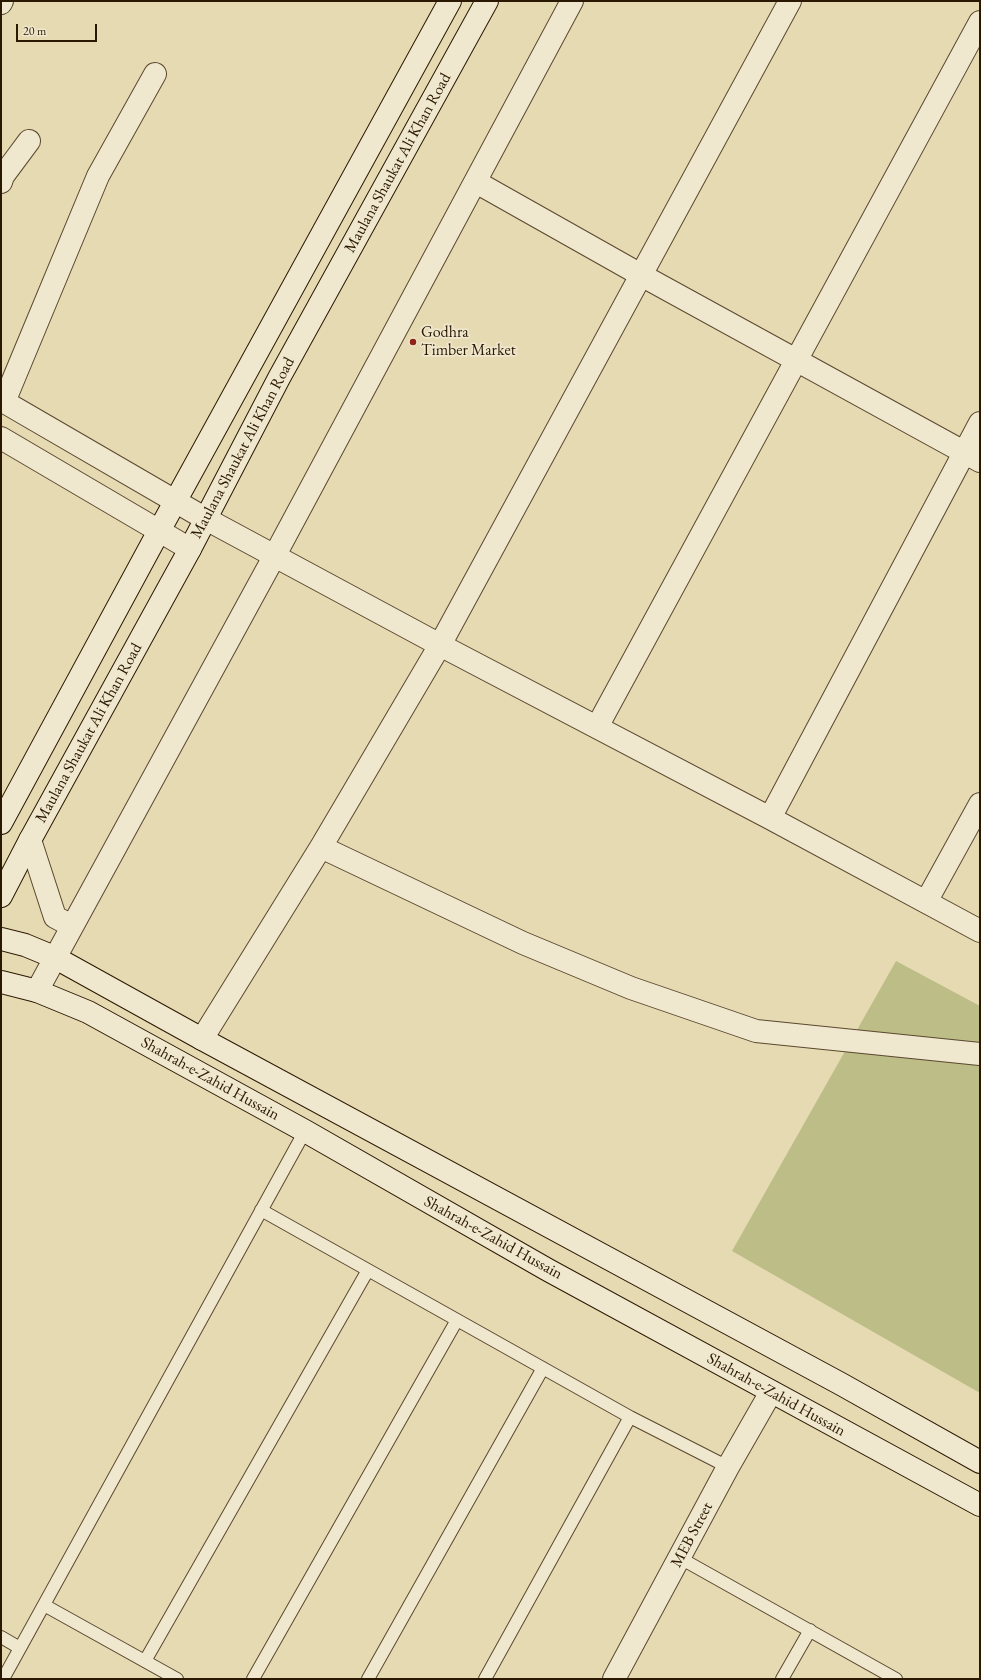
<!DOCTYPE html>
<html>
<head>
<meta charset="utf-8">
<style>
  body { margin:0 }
  #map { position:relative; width:981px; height:1680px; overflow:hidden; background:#e6dab3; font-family:"EB Garamond",serif }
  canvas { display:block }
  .frame { position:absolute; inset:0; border:2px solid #2b1801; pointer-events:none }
  .scale { position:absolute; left:16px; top:24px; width:81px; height:18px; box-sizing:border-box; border:2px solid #2b1801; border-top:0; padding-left:5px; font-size:12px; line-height:14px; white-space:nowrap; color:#2b1801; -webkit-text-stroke:3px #efe7ce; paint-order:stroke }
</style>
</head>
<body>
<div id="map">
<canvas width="981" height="1680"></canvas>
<div class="frame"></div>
<div class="scale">20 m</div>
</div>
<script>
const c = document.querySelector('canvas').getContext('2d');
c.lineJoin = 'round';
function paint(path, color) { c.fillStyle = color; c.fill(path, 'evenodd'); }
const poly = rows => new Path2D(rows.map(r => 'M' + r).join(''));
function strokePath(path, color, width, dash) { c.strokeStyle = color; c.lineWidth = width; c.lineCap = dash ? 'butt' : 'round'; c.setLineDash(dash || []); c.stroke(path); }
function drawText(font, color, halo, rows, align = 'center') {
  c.font = font + ' "EB Garamond",serif'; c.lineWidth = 3.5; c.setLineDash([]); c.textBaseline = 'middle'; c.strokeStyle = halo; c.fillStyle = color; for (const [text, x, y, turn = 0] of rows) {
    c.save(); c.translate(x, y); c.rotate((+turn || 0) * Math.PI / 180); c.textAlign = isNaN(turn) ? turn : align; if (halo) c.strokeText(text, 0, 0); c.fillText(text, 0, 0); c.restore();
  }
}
const green = poly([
  [896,961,980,1006,980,1393,732,1251]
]);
const service = poly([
  [261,1210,630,1417,728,1467],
  [680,1558,896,1679],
  [44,1605,177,1679],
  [1,1637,20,1648],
  [145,1661,368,1270],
  [3,1679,305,1131],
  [253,1679,457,1320],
  [368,1679,543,1368],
  [485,1679,630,1417],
  [782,1679,810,1630]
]);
const minor = poly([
  [1,3,2,1],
  [1,182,3,176,29,141],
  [476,182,641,275,980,461],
  [4,402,98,176,155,74],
  [206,519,440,645,770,818,980,931],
  [597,727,980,22],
  [770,818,980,423],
  [30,840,55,917,72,926],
  [321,847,523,943,631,988,756,1031,980,1054],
  [926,902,980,804],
  [37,991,275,555,572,1],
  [202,1039,321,847,440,645,790,1],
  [614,1679,728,1467,771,1392]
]);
const tertiary = poly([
  [1,400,206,519],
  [1,438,190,549]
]);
const secondary = poly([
  [1,823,159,531,450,1],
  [1,896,30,840,190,549,279,378,487,1],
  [1,939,25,945,54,957,202,1039,841,1384,980,1462],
  [1,982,37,991,88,1012,305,1131,548,1270,980,1505]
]);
const markers = [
  [413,342,4,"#8f2418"]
];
const streetNames = [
  ["Maulana Shaukat Ali Khan Road",398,163,-61],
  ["Maulana Shaukat Ali Khan Road",243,448,-62],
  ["Maulana Shaukat Ali Khan Road",89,733,-61],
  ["Shahrah-e-Zahid Hussain",210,1079,29],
  ["Shahrah-e-Zahid Hussain",493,1238,29],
  ["Shahrah-e-Zahid Hussain",776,1395,29],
  ["MEB Street",692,1535,-62]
];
const poiNames = [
  ["Godhra",421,333],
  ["Timber Market",421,351]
];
paint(green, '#bdbd87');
strokePath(service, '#5a482e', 14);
strokePath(minor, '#5a482e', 24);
strokePath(tertiary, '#5a482e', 24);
strokePath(secondary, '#2b1801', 24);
strokePath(service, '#efe7ce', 12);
strokePath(minor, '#efe7ce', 22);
strokePath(tertiary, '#efe7ce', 22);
strokePath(secondary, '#efe7ce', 22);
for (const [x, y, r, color] of markers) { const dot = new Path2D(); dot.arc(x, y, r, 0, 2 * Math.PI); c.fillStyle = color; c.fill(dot); strokePath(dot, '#efe7ce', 1.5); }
drawText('16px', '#2b1801', '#efe7ce', streetNames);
drawText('16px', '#2b1801', '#efe7ce', poiNames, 'left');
</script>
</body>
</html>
